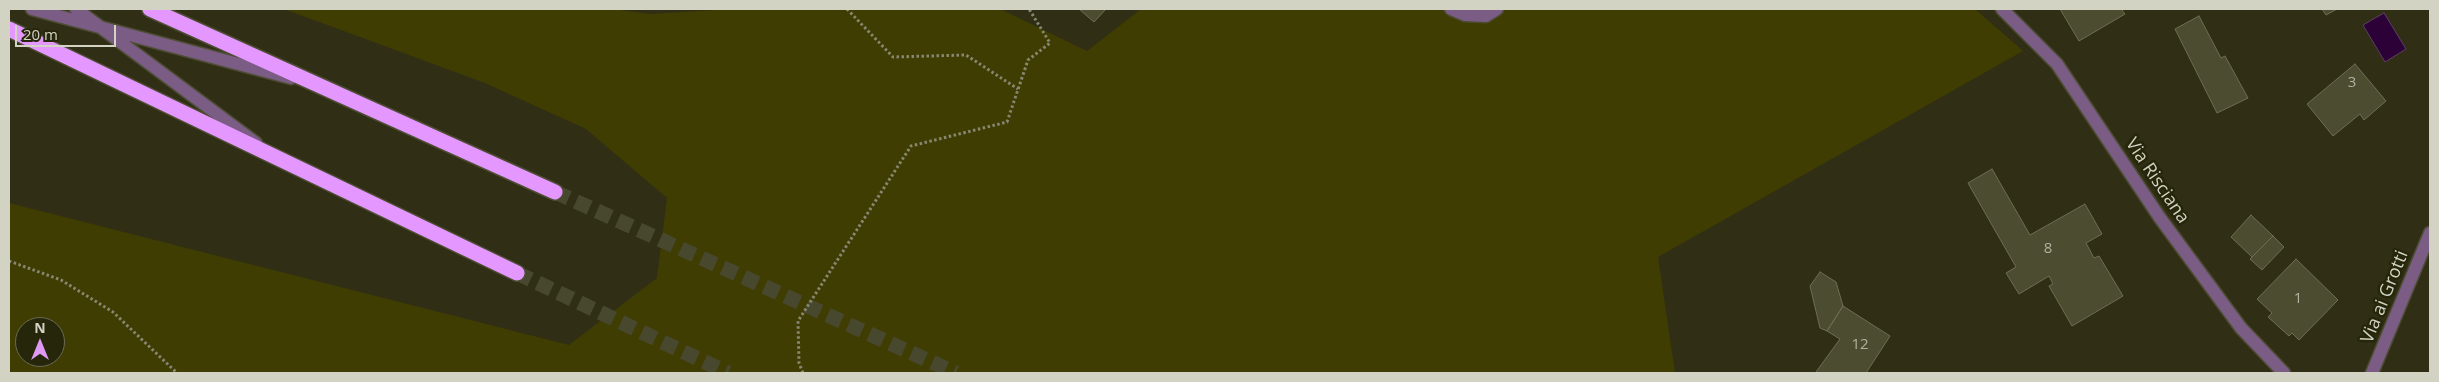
<!DOCTYPE html>
<html>
<head>
<meta charset="utf-8">
<style>
  body { margin:0 }
  #map { position:relative; width:2439px; height:382px; overflow:hidden; background:#302f15; font-family:"Open Sans",sans-serif }
  canvas { display:block }
  .frame { position:absolute; inset:0; border:10px solid #d2d3c3; pointer-events:none }
  .north { position:absolute; left:15px; top:317px; width:50px; height:50px; box-sizing:border-box; background:#26260b; border:1px solid #6b6b55; border-radius:50%; rotate:0deg; font-size:14px; font-weight:700; line-height:20px; text-align:center; color:#d2d3c3 }
  .north::after { content:''; display:block; margin:auto; width:18px; height:22px; background:#dd99f4; clip-path:polygon(50% 0,100% 100%,50% 72%,0 100%) }
  .scale { position:absolute; left:15px; top:25px; width:101px; height:22px; box-sizing:border-box; border:2px solid #d2d3c3; border-top:0; padding-left:6px; font-size:15px; line-height:18px; white-space:nowrap; color:#d2d3c3; -webkit-text-stroke:4px #26260b; paint-order:stroke }
</style>
</head>
<body>
<div id="map">
<canvas width="2439" height="382"></canvas>
<div class="frame"></div>
<div class="north">N</div>
<div class="scale">20 m</div>
</div>
<script>
const c = document.querySelector('canvas').getContext('2d');
c.lineJoin = 'round';
function paint(path, color) { c.fillStyle = color; c.fill(path, 'evenodd'); }
const poly = rows => new Path2D(rows.map(r => 'M' + r).join(''));
function strokePath(path, color, width, dash) { c.strokeStyle = color; c.lineWidth = width; c.lineCap = dash ? 'butt' : 'round'; c.setLineDash(dash || []); c.stroke(path); }
function drawText(font, color, halo, rows, align = 'center') {
  c.font = font + ' "Open Sans",sans-serif'; c.lineWidth = 5; c.setLineDash([]); c.textBaseline = 'middle'; c.strokeStyle = halo; c.fillStyle = color; for (const [text, x, y, turn = 0] of rows) {
    c.save(); c.translate(x, y); c.rotate((+turn || 0) * Math.PI / 180); c.textAlign = isNaN(turn) ? turn : align; if (halo) c.strokeText(text, 0, 0); c.fillText(text, 0, 0); c.restore();
  }
}
const green = poly([
  [284,9,611,9,650,14,733,9,1000,9,1087,51,1141,9,1975,9,2023,51,1658,257,1675,373,9,373,9,203,569,345,657,278,667,198,586,129,485,83],
  [25,327,55,327,55,357,25,357]
]);
const water = poly([
  [2384,13,2406,49,2385,62,2363,25,2384,13]
]);
const building = poly([
  [1079,9,1106,9,1094,22,1079,9],
  [2060,9,2121,9,2125,14,2079,41,2060,9],
  [2322,9,2337,9,2326,15,2322,9],
  [2199,16,2221,58,2225,56,2248,98,2217,113,2175,29,2199,16],
  [2355,64,2386,101,2364,120,2360,114,2333,136,2307,104,2355,64],
  [1992,169,2030,235,2085,204,2102,234,2086,243,2094,258,2099,256,2123,296,2072,326,2049,286,2053,284,2049,276,2019,294,2006,273,2016,267,1968,183,1992,169],
  [2251,215,2273,236,2252,257,2231,237,2251,215],
  [2273,236,2284,247,2262,270,2250,259,2273,236],
  [2296,259,2338,300,2299,340,2292,333,2289,336,2268,317,2272,313,2257,299,2296,259],
  [1820,272,1836,282,1843,306,1827,331,1820,328,1810,286,1820,272],
  [1843,306,1890,336,1866,373,1819,373,1816,372,1840,339,1827,331,1843,306]
]);
const highwayTunnel = poly([
  [555,192,956,373],
  [517,273,728,373]
]);
const path = poly([
  [847,9,893,57,966,55,1018,89],
  [9,261,61,280,113,312,177,373],
  [803,373,799,363,798,321,911,146,1007,122,1028,60,1050,43,1029,9]
]);
const minor = poly([
  [32,9,291,78],
  [76,9,256,143],
  [1451,9,1465,15,1486,16,1497,9],
  [2002,9,2057,64,2160,218,2241,328,2284,373],
  [2372,373,2430,233]
]);
const highway = poly([
  [150,9,555,192],
  [9,29,517,273]
]);
const numberNames = [
  ["3",2352,83],
  ["8",2048,249],
  ["1",2298,299],
  ["12",1860,345]
];
const streetNames = [
  ["Via Risciana",2157,181,56],
  ["Via ai Grotti",2385,297,-68]
];
paint(green, '#3f3d02');
paint(water, '#2b0137');
strokePath(water, '#5d4061', 1);
paint(building, '#4c4c30');
strokePath(building, '#6f6e52', 1);
strokePath(highwayTunnel, '#48482f', 15, [15, 8]);
strokePath(minor, '#4d4d34', 15);
strokePath(highway, '#4d4d34', 18);
strokePath(path, '#878772', 3, [2.5, 2.5]);
strokePath(minor, '#7a5c85', 12);
strokePath(highway, '#e497fe', 15);
drawText('15px', '#b0b19e', null, numberNames);
drawText('18px', '#d2d3c3', '#26260b', streetNames);
</script>
</body>
</html>
